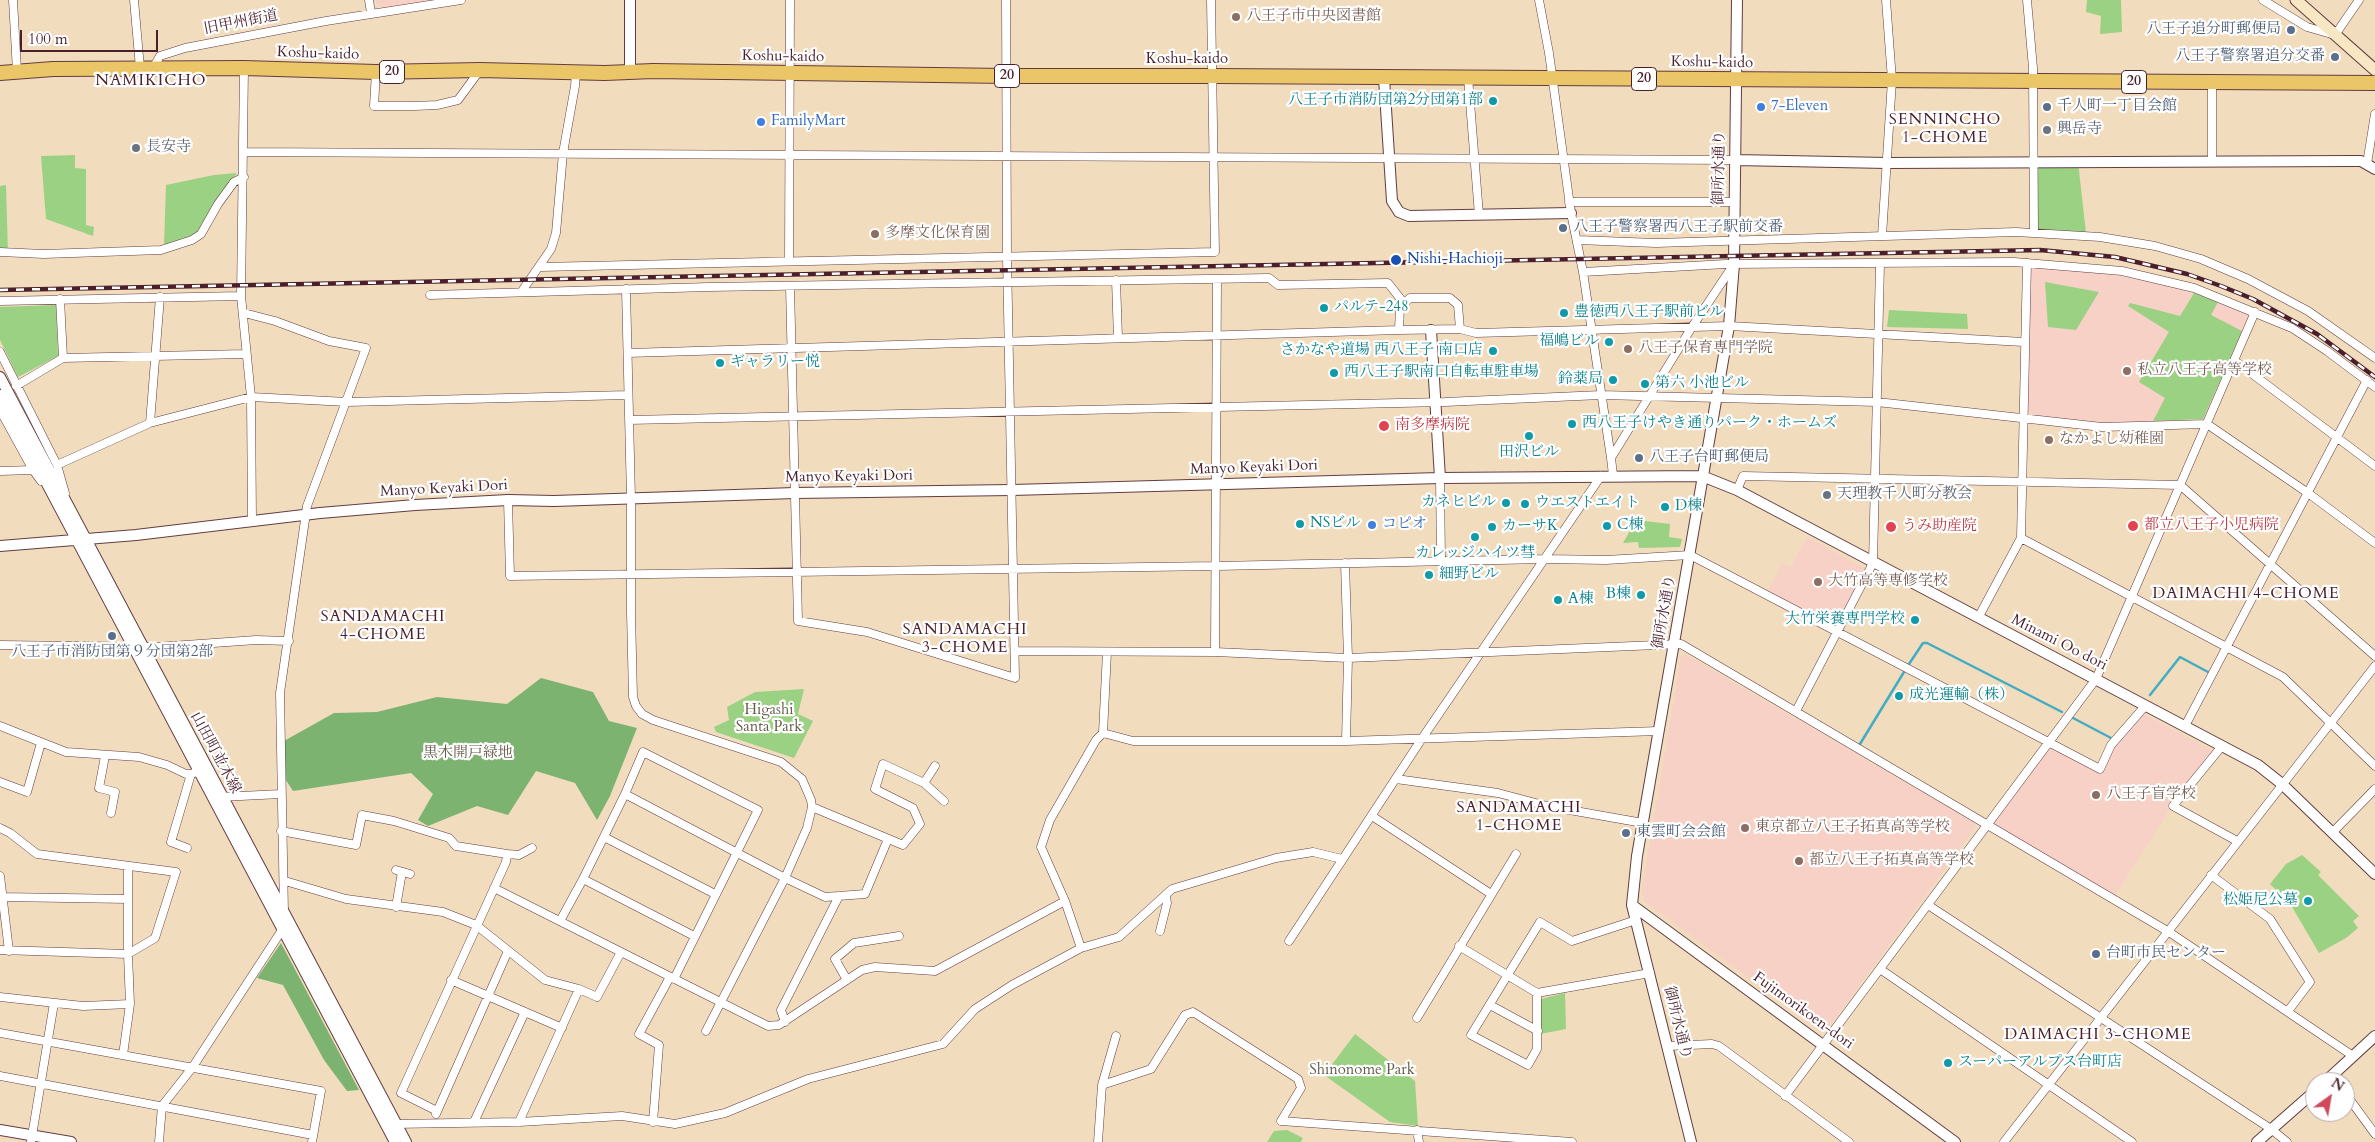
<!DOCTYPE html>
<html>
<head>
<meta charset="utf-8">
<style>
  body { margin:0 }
  #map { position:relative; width:2375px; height:1142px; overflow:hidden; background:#f1ddbd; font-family:Cardo,serif }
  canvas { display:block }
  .north { position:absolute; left:2305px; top:1072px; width:50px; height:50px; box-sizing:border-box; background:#fff; border:1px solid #b7a5aa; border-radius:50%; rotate:32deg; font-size:14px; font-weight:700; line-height:20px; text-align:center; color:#4a1f2b }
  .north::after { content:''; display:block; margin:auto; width:18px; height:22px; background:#d1495b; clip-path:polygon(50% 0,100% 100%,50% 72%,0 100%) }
  .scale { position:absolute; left:20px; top:30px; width:138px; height:22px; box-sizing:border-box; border:2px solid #4a1f2b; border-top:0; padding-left:6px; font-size:15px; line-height:18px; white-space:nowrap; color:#4a1f2b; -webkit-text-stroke:4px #fff; paint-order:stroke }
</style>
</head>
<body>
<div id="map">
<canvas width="2375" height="1142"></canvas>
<div class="north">N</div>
<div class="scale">100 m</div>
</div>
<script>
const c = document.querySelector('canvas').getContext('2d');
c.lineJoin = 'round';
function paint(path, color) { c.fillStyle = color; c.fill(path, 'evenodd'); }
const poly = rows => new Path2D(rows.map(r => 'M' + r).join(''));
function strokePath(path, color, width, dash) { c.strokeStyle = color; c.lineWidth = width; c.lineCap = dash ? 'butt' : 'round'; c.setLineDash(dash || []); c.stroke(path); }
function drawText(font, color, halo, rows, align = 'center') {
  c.font = font + ' Cardo,"Noto Serif JP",serif'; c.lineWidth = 4.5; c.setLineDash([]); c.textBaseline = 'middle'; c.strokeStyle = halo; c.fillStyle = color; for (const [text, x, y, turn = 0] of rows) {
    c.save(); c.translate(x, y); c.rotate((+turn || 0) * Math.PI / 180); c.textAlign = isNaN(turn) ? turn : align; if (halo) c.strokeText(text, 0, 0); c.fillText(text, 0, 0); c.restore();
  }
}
const built = poly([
  [375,0,431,0,383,8,376,3],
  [2033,266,2069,268,2149,281,2200,295,2249,315,2203,419,2103,424,2032,415,2028,411,2030,271],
  [1807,537,1869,570,1837,632,1766,594,1782,563,1791,567],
  [1685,654,1975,823,1975,828,1826,1031,1821,1031,1645,902,1641,894,1681,656],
  [2140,712,2216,752,2170,809,2113,899,1988,824,2049,743,2100,769,2111,745]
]);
const green = poly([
  [2087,0,2121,0,2122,32,2100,34,2101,16,2086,12],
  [75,155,75,168,86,169,86,225,94,227,93,236,46,219,41,156],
  [2034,161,2078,162,2086,233,2039,229,2038,227],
  [237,173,198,232,188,238,164,245,166,185,214,175],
  [6,185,8,254,0,253,0,186],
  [2045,282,2099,292,2076,330,2048,327],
  [2194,293,2218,302,2211,315,2242,331,2203,419,2153,421,2165,398,2139,382,2169,332,2128,306,2130,303,2180,316],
  [56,305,58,356,18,377,0,340,0,307],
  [1889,310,1967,314,1968,329,1887,327],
  [1636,520,1670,524,1669,537,1682,539,1680,547,1639,548,1638,542,1623,543],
  [804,689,798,714,813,721,794,758,716,732,714,727,729,720,727,707,755,692],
  [2302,855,2321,872,2318,875,2359,916,2353,921,2358,928,2346,938,2319,953,2291,905,2270,884,2286,864],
  [1565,993,1566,1029,1540,1034,1541,999],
  [1355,1034,1415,1081,1418,1126,1390,1122,1324,1075],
  [1287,1130,1303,1138,1301,1142,1267,1142,1274,1131]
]);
const forest = poly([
  [541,678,593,692,609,721,637,728,610,796,597,820,575,783,536,771,508,815,477,806,428,826,418,820,433,794,411,773,293,791,282,774,284,741,334,713,377,712,437,697,507,704],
  [281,943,359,1090,347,1091,324,1060,283,985,257,978]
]);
const stream = poly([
  [1909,664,1923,643,1927,643,2062,712],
  [2150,695,2180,657,2208,672],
  [2073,718,2111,738],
  [1860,744,1904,672]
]);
const minor = poly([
  [13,0,17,71],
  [134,0,140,68],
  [369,0,371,13],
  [1539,0,1549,53,1571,213,1583,272,1611,458],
  [2027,0,2033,68,2034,232],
  [2263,0,2307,27,2335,35,2359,0],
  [153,68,160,56,185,48,326,21,461,0],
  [244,68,241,296,251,397,252,521],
  [376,72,374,106,415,106,437,105,458,100,480,70],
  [1468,77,1479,215],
  [2212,82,2212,161],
  [243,152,1735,160],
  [2367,164,2375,114],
  [1569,202,1734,202],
  [1882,236,1892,80,1886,0],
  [1577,240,1656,243,2016,232,2100,237,2155,246,2201,259,2248,279,2308,311,2375,358],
  [0,252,44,254,161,250,192,240,201,234,218,204,234,182,244,177],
  [789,261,790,0],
  [540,267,1215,252,1211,0],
  [1583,272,1726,264,2014,262,2122,271,2194,288,2292,328,2327,351,2375,387],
  [1116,280,1118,338],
  [790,286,798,621,867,632,1015,678,1007,256,1006,0],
  [626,289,631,499,631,613,633,697,636,706,642,714,653,720,781,762,802,779,811,800,812,807,807,828,785,878,706,1031],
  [522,291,551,249,556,233,563,153,575,86,576,73],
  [430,295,709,287,1269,278,1278,285,1388,283,1403,302],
  [60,299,63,358],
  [0,301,241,296],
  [244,313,275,321,329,341,366,348,307,506,280,693,284,913],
  [1399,330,1400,307,1410,298,1450,298,1458,305,1460,329],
  [0,352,57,465,65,493],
  [628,353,1399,330,1460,329,1476,333,1729,326,2024,342],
  [2235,361,2375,466],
  [16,386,63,358,246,354],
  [0,410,33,470,41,481],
  [629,420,1445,402,1601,395,1877,402,2102,427,2207,424,2308,493,2375,543],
  [150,423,160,297],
  [57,465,150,423,251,397,347,402,628,395],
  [0,471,33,470],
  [1613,475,1611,458,1692,327,1734,264],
  [1440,478,1441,561],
  [1737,490,1743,476,2180,485,2375,656],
  [508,500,510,576,1217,566,1545,559,1606,560,1690,555,2100,769,2111,745,2146,705],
  [2021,538,2283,677,2375,766],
  [1345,563,1348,658,1346,741],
  [1978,618,2021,538,2027,263],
  [0,645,157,647,256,640,289,641],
  [1015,651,1215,652,1348,658,1681,644,2169,932,2353,1056],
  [1215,652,1217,279],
  [1796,711,1873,563,1880,264],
  [0,726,66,752,139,757,167,765,186,774,191,774,202,770],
  [2185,726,2367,380],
  [1103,733,1133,741,1346,741,1659,731],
  [2222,746,2173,806,2237,841],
  [105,756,99,788,115,792,111,813],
  [1396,779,1498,793,1547,806,1643,823],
  [0,782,27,792,41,743],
  [924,783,944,801],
  [625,794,643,752,758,810,674,979],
  [220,797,281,794],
  [812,807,903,845,920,824,913,808,875,789,883,764,924,783,935,766],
  [1372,816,1491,894],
  [0,828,10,833,37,854,176,872,155,938,128,954,0,950],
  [281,831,356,845,362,815,394,821,449,838,456,846,507,854,506,862,401,1093,437,1111],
  [2332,833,2375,789],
  [604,837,715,894],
  [187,848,171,842,191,774],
  [507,854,519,855,532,848],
  [396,870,410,874],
  [2211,875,2270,919,2310,982,2288,1011],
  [0,876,9,951],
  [583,879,694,936],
  [285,881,346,899,443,912,476,925,545,980,579,989,597,997,621,952],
  [494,888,768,1026,779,1025,862,970,875,967,935,971,1065,901],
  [2,897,128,899],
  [1928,905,2271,1129,2287,1142],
  [396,907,402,872],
  [560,921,583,879,625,794,785,878,825,897,865,894,888,839],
  [1160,931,1167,903,1166,896],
  [1289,941,1423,737,1601,476],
  [1459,946,1537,993,1650,973],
  [1081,948,1065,901,1041,847,1050,820,1096,740,1103,733,1107,652],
  [1880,969,2132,1142],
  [451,980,562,1028],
  [847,980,835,959,854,943,899,936],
  [1537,993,1537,1049,1528,1065,1471,1035,1540,922,1572,941,1636,920],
  [0,997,83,1006,130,1004],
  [1490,1005,1538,1031],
  [1417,1018,1516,854],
  [785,1022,781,1010,839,896],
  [0,1033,321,1091,312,1142],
  [1668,1046,1712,1044,1719,1046,1849,1142],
  [123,1055,130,1004,128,954,128,867],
  [0,1076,313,1135],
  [1102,1085,1116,1036],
  [2345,1093,2375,1134],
  [1785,1096,2096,679,2255,312],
  [436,1114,508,951],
  [474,1122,525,1012],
  [519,1122,579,989],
  [653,1122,659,1045,639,1034,670,977],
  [393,1124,519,1122,622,1116,675,1124,725,1113,808,1079,943,1044,975,1009,1012,985,1081,948,1119,937,1172,889,1276,858,1313,852,1342,859],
  [1417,1130,1419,1142],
  [31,1142,54,1003],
  [159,1142,162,1106,192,1068,282,930,283,924],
  [1098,1142,1102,1085,1151,1069,1185,1015,1193,1012,1298,1079,1301,1088,1281,1121,1572,1142],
  [2004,1142,2375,666]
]);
const tertiary = poly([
  [630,0,630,72],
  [1384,78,1392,201,1399,212,1409,216,1571,213],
  [1735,160,1887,163,2353,161,2361,161,2375,169],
  [1431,330,1440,478],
  [0,377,406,1142],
  [0,395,395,1142],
  [0,546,136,535,320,513,415,505,508,500,554,501,795,493,1012,490,1440,478,1702,476,1737,490,2258,765,2282,784,2375,874],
  [1632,905,1955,1142],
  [2325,1082,2375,1036],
  [0,1130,71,1142],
  [1691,1142,1632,905,1637,856,1729,326,1734,264,1737,0],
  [2257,1142,2315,1091]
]);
const secondary = poly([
  [2296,0,2375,70]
]);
const trunk = poly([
  [0,73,53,69,244,68,376,72,480,70,605,73,653,71,1006,76,1213,76,2375,83]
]);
const rail = poly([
  [0,290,2040,250,2115,257,2187,274,2221,286,2253,299,2317,334,2375,377]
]);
const markers = [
  [1236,17,5,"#8d6e63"],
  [2291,30,5,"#5c6f8a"],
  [2335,57,5,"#5c6f8a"],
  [1493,101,5,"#0f9aa8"],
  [1761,107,5,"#3f7fe0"],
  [2047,107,5,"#5c6f8a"],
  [761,122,5,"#3f7fe0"],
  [2047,130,5,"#6b7280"],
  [136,148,5,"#6b7280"],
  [1563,228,5,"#5c6f8a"],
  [875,234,5,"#8d6e63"],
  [1396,260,6,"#1a4fb4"],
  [1324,308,5,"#0f9aa8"],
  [1564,313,5,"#0f9aa8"],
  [1609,342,5,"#0f9aa8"],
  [1628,349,5,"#8d6e63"],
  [1493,351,5,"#0f9aa8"],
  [720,363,5,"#0f9aa8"],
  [2127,371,5,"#8d6e63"],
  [1334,373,5,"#0f9aa8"],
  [1613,380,5,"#0f9aa8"],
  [1645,384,5,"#0f9aa8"],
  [1572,424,5,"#0f9aa8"],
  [1384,426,6,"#e0444e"],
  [1529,436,5,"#0f9aa8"],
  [2049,440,5,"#8d6e63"],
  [1639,458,5,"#5c6f8a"],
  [1827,495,5,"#6b7280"],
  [1506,503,5,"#0f9aa8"],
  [1525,504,5,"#0f9aa8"],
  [1665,507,5,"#0f9aa8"],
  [1300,524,5,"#0f9aa8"],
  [1372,525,5,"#3f7fe0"],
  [1607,526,5,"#0f9aa8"],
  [2133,526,6,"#e0444e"],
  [1492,527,5,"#0f9aa8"],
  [1891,527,6,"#e0444e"],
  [1475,537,5,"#0f9aa8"],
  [1429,575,5,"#0f9aa8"],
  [1818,582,5,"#8d6e63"],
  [1641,595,5,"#0f9aa8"],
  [1558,600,5,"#0f9aa8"],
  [1915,620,5,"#0f9aa8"],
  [112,636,5,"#5c6f8a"],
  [1899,696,5,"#0f9aa8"],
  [2096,795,5,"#8d6e63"],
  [1745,828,5,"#8d6e63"],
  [1626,833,5,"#5c6f8a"],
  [1799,861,5,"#8d6e63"],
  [2308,901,5,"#0f9aa8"],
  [2096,954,5,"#5c6f8a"],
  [1948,1063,5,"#0f9aa8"]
];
const shields = [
  [392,72,25],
  [1007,76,25],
  [1644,79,25],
  [2134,82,25]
];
const shieldNames = [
  ["20",392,72],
  ["20",1007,76],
  ["20",1644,79],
  ["20",2134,82]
];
const educationNames = [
  ["八王子市中央図書館",1246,17],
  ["多摩文化保育園",885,234],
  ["八王子保育専門学院",1638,349],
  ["私立八王子高等学校",2137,371],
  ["なかよし幼稚園",2059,440],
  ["大竹高等専修学校",1828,582],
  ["八王子盲学校",2106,795],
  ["東京都立八王子拓真高等学校",1755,828],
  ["都立八王子拓真高等学校",1809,861]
];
const streetNames = [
  ["旧甲州街道",241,23,-11],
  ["Koshu-kaido",318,54,2],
  ["Koshu-kaido",783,57,1],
  ["Koshu-kaido",1187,60],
  ["Koshu-kaido",1712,63,1],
  ["御所水通り",1720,168,-89],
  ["Manyo Keyaki Dori",1254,468,-2],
  ["Manyo Keyaki Dori",849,477,-1],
  ["Manyo Keyaki Dori",444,489,-3],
  ["御所水通り",1665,612,-80],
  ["Minami Oo dori",2059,643,27],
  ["山田町並木線",215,753,62],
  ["Fujimorikoen-dori",1803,1011,36],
  ["御所水通り",1677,1023,76]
];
const serviceNames = [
  ["八王子追分町郵便局",2281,30,"right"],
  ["八王子警察署追分交番",2325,57,"right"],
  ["千人町一丁目会館",2057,107],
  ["八王子警察署西八王子駅前交番",1573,228],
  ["八王子台町郵便局",1649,458],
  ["八王子市消防団第９分団第2部",112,653,"center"],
  ["東雲町会会館",1636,833],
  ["台町市民センター",2106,954]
];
const cultureNames = [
  ["八王子市消防団第2分団第1部",1483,101,"right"],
  ["パルテ-248",1334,308],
  ["豊徳西八王子駅前ビル",1574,313],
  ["福嶋ビル",1599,342,"right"],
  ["さかなや道場 西八王子 南口店",1483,351,"right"],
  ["ギャラリー悦",730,363],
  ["西八王子駅南口自転車駐車場",1344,373],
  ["鈴薬局",1603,380,"right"],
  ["第六 小池ビル",1655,384],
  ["西八王子けやき通りパーク・ホームズ",1582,424],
  ["田沢ビル",1529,453,"center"],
  ["カネヒビル",1496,503,"right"],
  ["ウエストエイト",1535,504],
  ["D棟",1675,507],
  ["NSビル",1310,524],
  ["C棟",1617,526],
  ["カーサK",1502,527],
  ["カレッジハイツ彗",1475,554,"center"],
  ["細野ビル",1439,575],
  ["B棟",1631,595,"right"],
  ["A棟",1568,600],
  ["大竹栄養専門学校",1905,620,"right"],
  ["成光運輸（株）",1909,696],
  ["松姫尼公墓",2298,901,"right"],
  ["スーパーアルプス台町店",1958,1063]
];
const shopNames = [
  ["7-Eleven",1771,107],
  ["FamilyMart",771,122],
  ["コピオ",1382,525]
];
const worshipNames = [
  ["興岳寺",2057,130],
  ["長安寺",146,148],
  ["天理教千人町分教会",1837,495]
];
const transitNames = [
  ["Nishi-Hachioji",1407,260]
];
const healthNames = [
  ["南多摩病院",1395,426],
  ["都立八王子小児病院",2144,526],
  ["うみ助産院",1902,527]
];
const parkNames = [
  ["Higashi",769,711],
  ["Santa Park",769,728],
  ["黒木開戸緑地",468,754],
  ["Shinonome Park",1362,1071]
];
const neighbourhoodNames = [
  ["NAMIKICHO",151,81],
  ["SENNINCHO",1945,120],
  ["1-CHOME",1945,138],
  ["DAIMACHI 4-CHOME",2246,594],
  ["SANDAMACHI",383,617],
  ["4-CHOME",383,635],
  ["SANDAMACHI",965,630],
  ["3-CHOME",965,648],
  ["SANDAMACHI",1519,808],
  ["1-CHOME",1519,826],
  ["DAIMACHI 3-CHOME",2098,1035]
];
paint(built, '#f7d1c6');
paint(green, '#9bd183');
paint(forest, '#7cb371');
strokePath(stream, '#43acc3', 2.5);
strokePath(minor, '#633c41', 9);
strokePath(tertiary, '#633c41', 12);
strokePath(secondary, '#633c41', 13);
strokePath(trunk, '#633c41', 16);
strokePath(minor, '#fff', 8);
strokePath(tertiary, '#fff', 10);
strokePath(secondary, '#f7e8c3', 11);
strokePath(trunk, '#ebc669', 14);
strokePath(rail, '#4a1f2b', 4.5);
strokePath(rail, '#fff', 2.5, [8]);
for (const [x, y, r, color] of markers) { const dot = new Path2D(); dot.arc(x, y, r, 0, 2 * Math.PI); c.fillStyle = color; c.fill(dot); strokePath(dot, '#fff', 2); }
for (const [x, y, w] of shields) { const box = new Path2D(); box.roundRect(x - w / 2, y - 11.5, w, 23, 4); c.fillStyle = '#fff'; c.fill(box); strokePath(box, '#4a1f2b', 1); }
drawText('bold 14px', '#4a1f2b', null, shieldNames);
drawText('15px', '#785e54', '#fff', educationNames, 'left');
drawText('15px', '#4a1f2b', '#fff', streetNames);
drawText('15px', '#4e5e75', '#fff', serviceNames, 'left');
drawText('15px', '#0d838f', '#fff', cultureNames, 'left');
drawText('15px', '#366cbe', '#fff', shopNames, 'left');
drawText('15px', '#5b616d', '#fff', worshipNames, 'left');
drawText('15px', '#164399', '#fff', transitNames, 'left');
drawText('15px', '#be3a42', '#fff', healthNames, 'left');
drawText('15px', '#665d4a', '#fff', parkNames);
c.letterSpacing = '1px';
drawText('16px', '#4a1f2b', '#fff', neighbourhoodNames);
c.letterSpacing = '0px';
</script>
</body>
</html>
